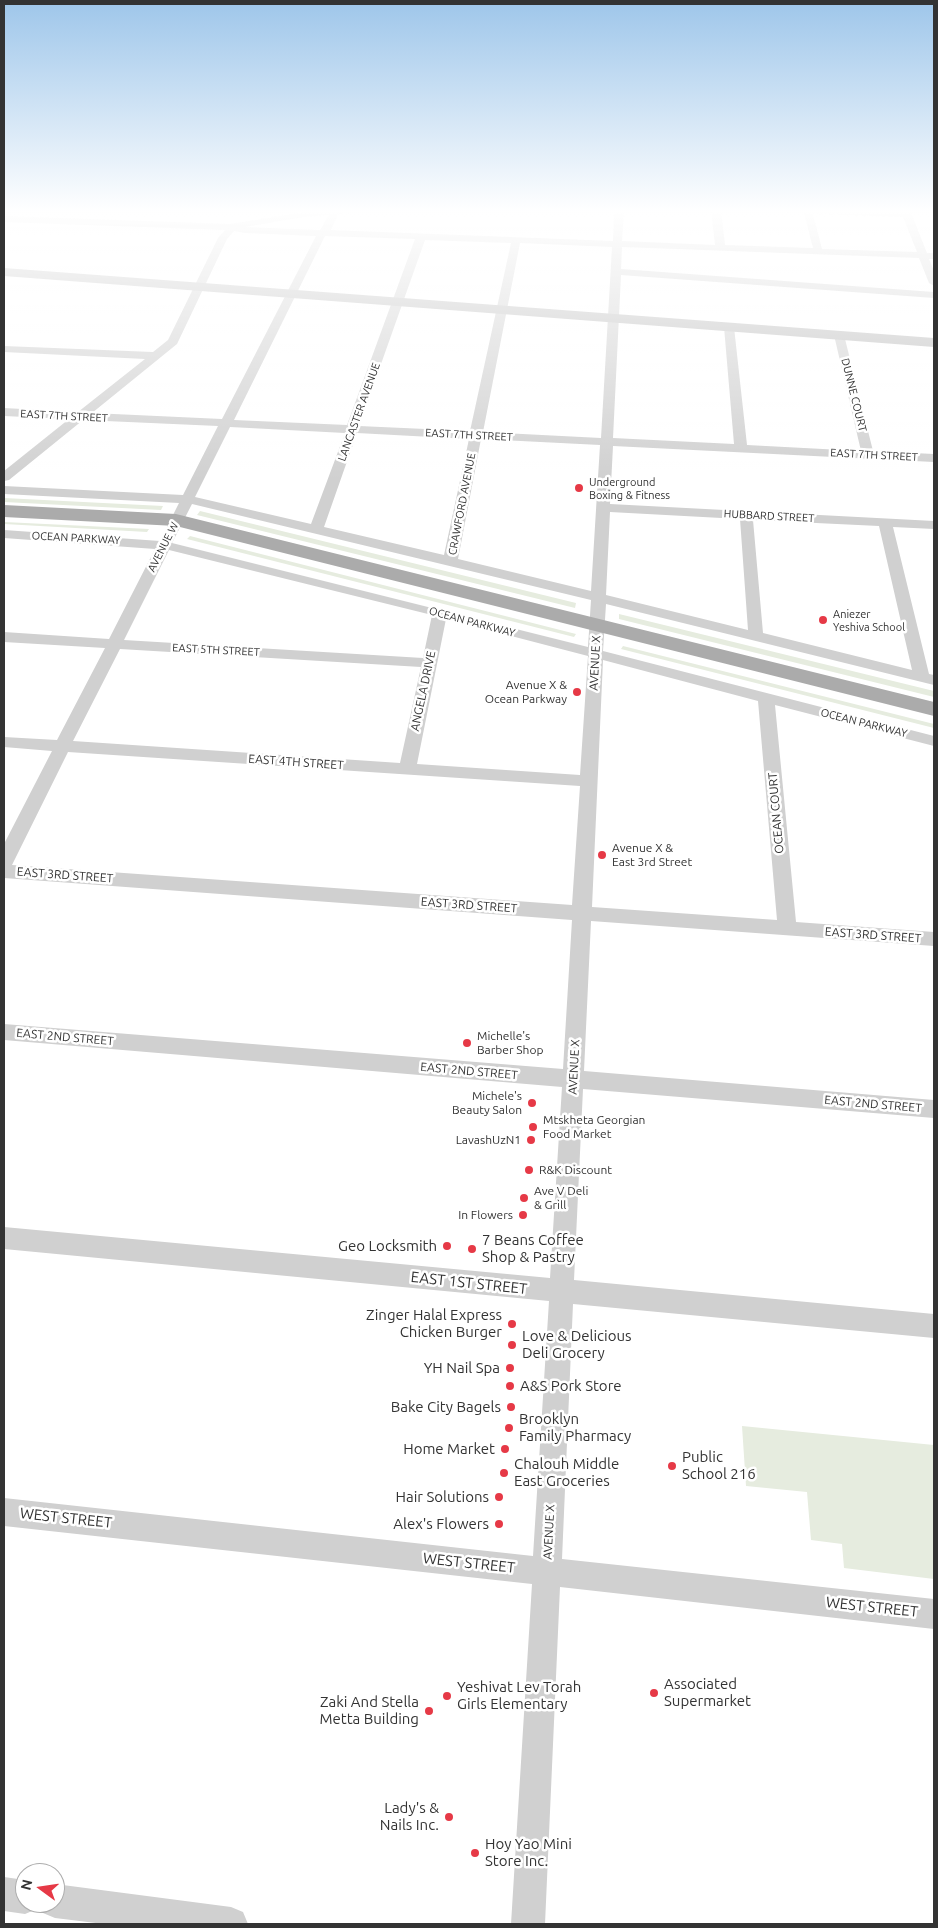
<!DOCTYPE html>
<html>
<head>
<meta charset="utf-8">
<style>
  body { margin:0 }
  #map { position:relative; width:938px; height:1928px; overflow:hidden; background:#fff; font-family:Ubuntu,sans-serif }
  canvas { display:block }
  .frame { position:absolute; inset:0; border:5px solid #333; pointer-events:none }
  .north { position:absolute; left:15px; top:1863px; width:50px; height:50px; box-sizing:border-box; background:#fff; border:1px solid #adadad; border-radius:50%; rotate:284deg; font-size:14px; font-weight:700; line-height:20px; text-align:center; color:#333 }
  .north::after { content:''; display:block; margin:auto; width:18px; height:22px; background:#e63946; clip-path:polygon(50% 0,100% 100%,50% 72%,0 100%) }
</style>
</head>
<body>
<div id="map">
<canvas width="938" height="1928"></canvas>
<div class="frame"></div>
<div class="north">N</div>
</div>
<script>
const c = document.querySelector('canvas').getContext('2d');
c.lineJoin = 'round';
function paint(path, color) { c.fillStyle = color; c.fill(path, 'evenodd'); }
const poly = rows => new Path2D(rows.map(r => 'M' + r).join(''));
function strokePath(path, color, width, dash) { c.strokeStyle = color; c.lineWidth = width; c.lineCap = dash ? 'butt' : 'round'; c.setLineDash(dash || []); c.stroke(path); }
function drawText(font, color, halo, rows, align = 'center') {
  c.font = font + ' Ubuntu,sans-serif'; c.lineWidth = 5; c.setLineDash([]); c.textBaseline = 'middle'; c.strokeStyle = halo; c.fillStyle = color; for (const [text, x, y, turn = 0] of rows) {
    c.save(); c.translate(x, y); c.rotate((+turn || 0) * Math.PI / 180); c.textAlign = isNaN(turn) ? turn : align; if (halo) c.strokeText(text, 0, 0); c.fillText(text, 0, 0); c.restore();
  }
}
const green = poly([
  [4,498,163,506,161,510,4,502],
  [200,511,576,603,575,608,197,515],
  [4,522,149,529,147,532,4,524],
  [190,536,576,634,574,637,187,539],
  [619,614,934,691,934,697,619,619],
  [623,646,934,724,934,728,621,649],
  [742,1426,934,1445,934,1579,844,1568,842,1544,811,1540,807,1492,746,1486]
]);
const minor = poly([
  [317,210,358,210,354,213,338,214,331,230,613,241,614,210,624,210,622,241,715,245,711,210,721,210,725,245,813,248,804,213,788,213,784,210,910,210,927,253,934,253,934,259,929,259,934,271,934,286,929,283,919,258,622,247,621,269,934,292,934,298,621,275,613,438,734,444,724,327,729,324,734,327,747,445,861,451,834,335,839,332,844,335,873,451,934,454,934,462,613,446,610,504,934,521,934,529,893,527,929,674,934,675,934,685,606,604,603,651,934,736,934,746,775,705,796,922,934,932,934,946,591,921,584,1071,934,1100,934,1118,583,1089,574,1280,934,1314,934,1338,573,1304,562,1559,934,1599,934,1629,560,1587,545,1924,511,1924,532,1584,4,1526,4,1498,533,1556,549,1301,4,1249,4,1227,550,1278,562,1087,4,1040,4,1024,563,1069,572,920,4,878,4,844,52,751,4,747,4,737,57,740,105,648,4,642,4,632,109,639,155,549,4,538,4,530,160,541,179,503,4,494,4,486,183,495,218,426,83,420,9,480,4,481,4,471,69,419,4,416,4,408,78,412,145,359,4,352,4,346,153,352,168,340,218,238,225,230,4,222,4,216,230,224,317,210],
  [813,214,903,217,917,252,822,249,813,214],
  [329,215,320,230,245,227,303,217,329,215],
  [234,231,245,233,316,236,222,419,92,413,177,344,227,239,234,231],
  [325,236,415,239,347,425,234,420,325,236],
  [425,240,511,243,470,431,359,426,425,240],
  [520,243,612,247,601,438,483,432,520,243],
  [230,427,345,433,311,524,195,497,230,427],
  [357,433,469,439,444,555,324,527,357,433],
  [481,439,600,445,591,591,458,559,481,439],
  [192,504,591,600,588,647,172,543,192,504],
  [610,512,740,519,748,630,606,595,610,512],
  [753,520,879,526,912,670,763,633,753,520],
  [169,550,432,615,423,658,124,640,169,550],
  [446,619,588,656,580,775,417,764,446,619],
  [120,649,421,667,400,763,73,741,120,649],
  [603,660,758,701,777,920,592,907,603,660],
  [68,752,580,786,572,905,12,865,68,752],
  [4,1877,25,1880,25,1903,55,1903,55,1884,231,1907,243,1912,248,1924,104,1924,55,1918,43,1913,39,1903,37,1909,25,1914,4,1911,4,1877]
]);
const secondary = poly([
  [4,268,934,338,934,347,4,276,4,268]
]);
const primary = poly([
  [4,505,176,514,934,702,934,716,176,526,4,517,4,505]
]);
const markers = [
  [579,488,5,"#e63946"],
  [823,620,5,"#e63946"],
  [577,692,5,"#e63946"],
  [602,855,5,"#e63946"],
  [467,1043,5,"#e63946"],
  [532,1103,5,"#e63946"],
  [533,1127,5,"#e63946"],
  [531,1140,5,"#e63946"],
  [529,1170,5,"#e63946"],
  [524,1198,5,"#e63946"],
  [523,1215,5,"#e63946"],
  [447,1246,5,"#e63946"],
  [472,1249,5,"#e63946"],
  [512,1324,5,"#e63946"],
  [512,1345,5,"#e63946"],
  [510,1368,5,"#e63946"],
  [510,1386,5,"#e63946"],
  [511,1407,5,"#e63946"],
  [509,1428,5,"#e63946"],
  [505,1449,5,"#e63946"],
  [672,1466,5,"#e63946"],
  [504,1473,5,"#e63946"],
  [499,1497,5,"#e63946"],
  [499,1524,5,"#e63946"],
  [654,1693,5,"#e63946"],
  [447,1696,5,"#e63946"],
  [429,1711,5,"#e63946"],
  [449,1817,5,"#e63946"],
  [475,1853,5,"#e63946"]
];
const farStreetnames = [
  ["DUNNE COURT",854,395,76],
  ["LANCASTER AVENUE",359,412,-70],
  ["EAST 7TH STREET",64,416,3],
  ["EAST 7TH STREET",469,435,3],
  ["EAST 7TH STREET",874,455,3],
  ["CRAWFORD AVENUE",462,504,-79],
  ["HUBBARD STREET",769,516,3],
  ["OCEAN PARKWAY",76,538,3],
  ["AVENUE W",163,547,-63],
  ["OCEAN PARKWAY",472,622,15],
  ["EAST 5TH STREET",216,650,3],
  ["OCEAN PARKWAY",864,723,14]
];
const farPoinames = [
  ["Underground",589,482],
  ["Boxing & Fitness",589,495],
  ["Aniezer",833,614],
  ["Yeshiva School",833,627]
];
const streetNames = [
  ["AVENUE X",595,663,-87],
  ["ANGELA DRIVE",423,691,-78],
  ["EAST 4TH STREET",296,762,4],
  ["OCEAN COURT",776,813,-95],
  ["EAST 3RD STREET",65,875,4],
  ["EAST 3RD STREET",469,905,4],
  ["EAST 3RD STREET",873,935,4],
  ["EAST 2ND STREET",65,1037,5],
  ["AVENUE X",574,1067,-87],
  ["EAST 2ND STREET",469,1071,5],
  ["EAST 2ND STREET",873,1104,5],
  ["AVENUE X",549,1532,-87]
];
const poiNames = [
  ["Avenue X &",567,685,"right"],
  ["Ocean Parkway",567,699,"right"],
  ["Avenue X &",612,848],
  ["East 3rd Street",612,862],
  ["Michelle's",477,1036],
  ["Barber Shop",477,1050],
  ["Michele's",522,1096,"right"],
  ["Beauty Salon",522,1110,"right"],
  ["Mtskheta Georgian",543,1120],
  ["Food Market",543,1134],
  ["LavashUzN1",521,1140,"right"],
  ["R&K Discount",539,1170],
  ["Ave V Deli",534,1191],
  ["& Grill",534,1205],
  ["In Flowers",513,1215,"right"]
];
const nearPoinames = [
  ["7 Beans Coffee",482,1240],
  ["Shop & Pastry",482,1257],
  ["Geo Locksmith",437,1246,"right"],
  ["Zinger Halal Express",502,1315,"right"],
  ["Chicken Burger",502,1332,"right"],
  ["Love & Delicious",522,1336],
  ["Deli Grocery",522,1353],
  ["YH Nail Spa",500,1368,"right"],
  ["A&S Pork Store",520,1386],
  ["Bake City Bagels",501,1407,"right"],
  ["Brooklyn",519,1419],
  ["Family Pharmacy",519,1436],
  ["Home Market",495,1449,"right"],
  ["Public",682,1457],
  ["School 216",682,1474],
  ["Chalouh Middle",514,1464],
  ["East Groceries",514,1481],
  ["Hair Solutions",489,1497,"right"],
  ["Alex's Flowers",489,1524,"right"],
  ["Associated",664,1684],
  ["Supermarket",664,1701],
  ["Yeshivat Lev Torah",457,1687],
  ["Girls Elementary",457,1704],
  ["Zaki And Stella",419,1702,"right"],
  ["Metta Building",419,1719,"right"],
  ["Lady's &",439,1808,"right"],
  ["Nails Inc.",439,1825,"right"],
  ["Hoy Yao Mini",485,1844],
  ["Store Inc.",485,1861]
];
const nearStreetnames = [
  ["EAST 1ST STREET",469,1283,6],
  ["WEST STREET",66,1518,6],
  ["WEST STREET",469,1563,6],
  ["WEST STREET",872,1607,6]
];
paint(green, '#e6ecdf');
paint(minor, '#d0d0d0');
paint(secondary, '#bdbdbd');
paint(primary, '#ababab');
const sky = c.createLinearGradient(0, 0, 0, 480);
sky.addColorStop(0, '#9ec6ea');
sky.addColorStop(0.44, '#fff');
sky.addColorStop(1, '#ffffff00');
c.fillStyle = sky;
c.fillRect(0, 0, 938, 480);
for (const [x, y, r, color] of markers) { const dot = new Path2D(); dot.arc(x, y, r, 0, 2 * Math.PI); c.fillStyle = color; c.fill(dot); strokePath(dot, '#fff', 2); }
drawText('11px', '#333', '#fff', farStreetnames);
drawText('11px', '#333', '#fff', farPoinames, 'left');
drawText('12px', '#333', '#fff', streetNames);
drawText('12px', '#333', '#fff', poiNames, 'left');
drawText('15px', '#333', '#fff', nearPoinames, 'left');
drawText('15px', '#333', '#fff', nearStreetnames);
</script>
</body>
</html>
